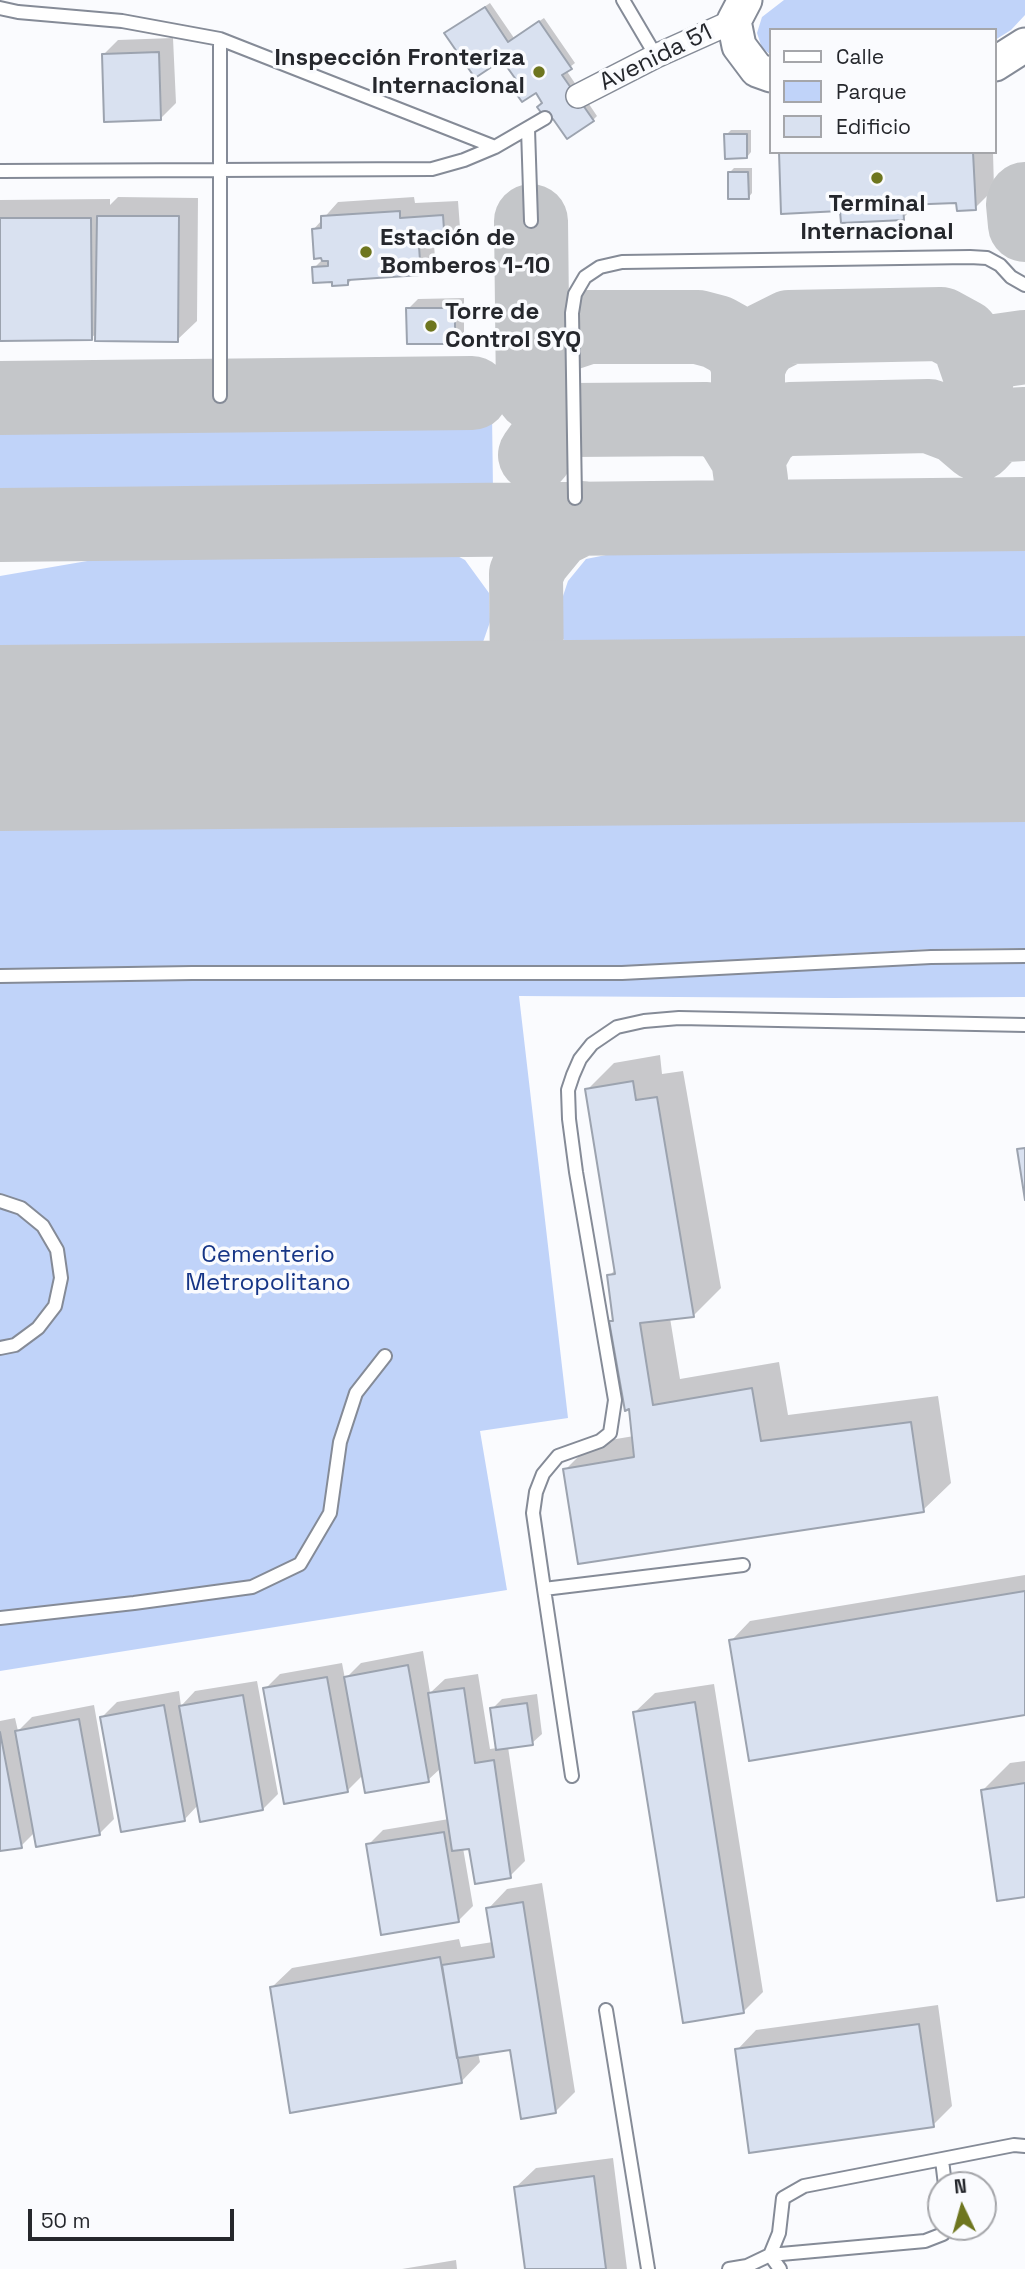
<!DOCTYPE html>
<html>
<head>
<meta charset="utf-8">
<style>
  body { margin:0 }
  #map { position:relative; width:1025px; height:2269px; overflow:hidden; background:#fafbfe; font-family:"Space Grotesk",sans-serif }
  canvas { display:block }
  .legend { position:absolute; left:769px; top:28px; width:228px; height:126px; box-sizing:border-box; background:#fafbfe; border:2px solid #a5a6aa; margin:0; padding:9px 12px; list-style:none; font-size:21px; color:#25272c }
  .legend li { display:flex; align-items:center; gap:14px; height:35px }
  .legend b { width:35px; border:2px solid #a5a6aa }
  .north { position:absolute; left:927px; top:2171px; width:70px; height:70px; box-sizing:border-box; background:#fafbfe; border:2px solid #a5a6aa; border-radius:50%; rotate:355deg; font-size:19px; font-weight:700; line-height:28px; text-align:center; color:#25272c }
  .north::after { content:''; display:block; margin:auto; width:24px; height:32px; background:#6e761f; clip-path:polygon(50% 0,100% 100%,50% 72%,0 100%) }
  .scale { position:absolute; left:28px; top:2209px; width:206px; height:32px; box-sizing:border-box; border:4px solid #25272c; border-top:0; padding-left:9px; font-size:21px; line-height:24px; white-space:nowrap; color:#25272c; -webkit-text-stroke:5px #fafbfe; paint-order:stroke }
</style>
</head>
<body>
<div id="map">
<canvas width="1025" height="2269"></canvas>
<ul class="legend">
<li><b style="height:9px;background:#fff"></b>Calle</li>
<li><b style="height:19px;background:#c0d3f9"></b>Parque</li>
<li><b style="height:19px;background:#d9e1f0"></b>Edificio</li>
</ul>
<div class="north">N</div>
<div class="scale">50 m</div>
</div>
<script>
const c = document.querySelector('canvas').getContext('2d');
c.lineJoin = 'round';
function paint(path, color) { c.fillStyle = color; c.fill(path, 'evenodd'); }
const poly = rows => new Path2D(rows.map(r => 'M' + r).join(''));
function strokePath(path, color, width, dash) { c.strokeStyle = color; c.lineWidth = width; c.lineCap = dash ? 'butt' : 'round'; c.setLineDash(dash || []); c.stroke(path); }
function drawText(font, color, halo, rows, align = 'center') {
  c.font = font + ' "Space Grotesk",sans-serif'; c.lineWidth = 7; c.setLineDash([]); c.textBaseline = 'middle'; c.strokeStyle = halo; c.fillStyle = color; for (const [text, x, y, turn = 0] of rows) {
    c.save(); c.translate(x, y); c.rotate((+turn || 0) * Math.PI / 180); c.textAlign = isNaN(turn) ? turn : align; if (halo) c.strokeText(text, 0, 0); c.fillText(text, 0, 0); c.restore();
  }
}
const green = poly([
  [784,0,1025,0,1025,15,1011,30,995,40,995,30,771,30,771,55,762,48,757,33,762,17],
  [492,413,493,491,0,493,0,420],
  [1025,547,1025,670,610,672,577,659,562,637,560,605,568,581,586,559,616,553],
  [207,550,446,550,465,560,489,593,490,622,482,645,466,660,419,670,0,674,0,576,93,560],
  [1025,787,1025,948,930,949,622,966,192,966,0,969,0,795],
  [1025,962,1025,997,834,998,519,996,568,1418,480,1431,507,1590,0,1671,0,982,192,980,622,979,931,963]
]);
const shadow = poly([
  [490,3,514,38,544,18,575,63,566,70,597,116,593,120,544,102,536,91,513,85,518,80,503,58,451,29],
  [173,38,176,103,161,118,103,55,118,40],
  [731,130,751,130,751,152,747,157,726,135],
  [780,152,993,152,994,189,975,208,958,201,918,203,903,218,842,209],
  [734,168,752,168,752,193,748,198,729,173],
  [118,197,198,198,197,321,177,340,97,333,91,338,0,339,0,200,110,199,110,205],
  [414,197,415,203,458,201,460,228,445,243,434,243,435,259,420,274,353,278,348,284,334,280,314,268,326,256,313,230,338,202],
  [464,298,464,332,454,342,408,309,418,299],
  [660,1055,662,1074,683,1071,721,1288,694,1315,670,1318,680,1379,779,1362,788,1415,938,1396,951,1483,923,1510,565,1470,592,1443,634,1436,631,1407,610,1322,614,1318,609,1276,616,1269,587,1090,614,1063],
  [1025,1575,1025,1714,731,1641,750,1621],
  [423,1651,430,1693,445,1679,478,1674,490,1749,497,1748,492,1709,502,1699,537,1694,542,1734,532,1743,508,1747,525,1861,510,1876,471,1847,463,1848,473,1906,458,1921,368,1845,383,1830,449,1819,441,1768,428,1780,364,1774,347,1791,265,1689,280,1674,342,1663,345,1679,361,1663],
  [257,1681,278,1794,263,1809,198,1805,184,1820,102,1717,117,1702,179,1691,181,1706,195,1691],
  [714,1684,763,1992,744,2011,635,1712,655,1693],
  [94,1705,114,1819,99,1834,35,1832,21,1846,0,1850,0,1721,15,1718,18,1731,32,1717],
  [1025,1761,1025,1895,983,1790,1010,1763],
  [542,1883,575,2092,555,2112,512,2048,478,2053,480,2062,461,2082,272,1987,292,1968,459,1939,461,1947,493,1942,488,1909,507,1889],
  [938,2005,952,2106,933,2125,737,2050,756,2030],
  [613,2158,627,2269,527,2269,516,2187,536,2168],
  [456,2260,457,2269,402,2269]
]);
const taxiway = poly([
  [1025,199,1023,204,1025,225],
  [531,221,533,394],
  [748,367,755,351,765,339,789,327,941,324,963,336,970,346,979,372,986,357,997,351,1025,347],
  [533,368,540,351,552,339,588,327,698,327,717,332,735,342,744,354,748,367,748,458,751,480],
  [0,398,472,393],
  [535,455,555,427,572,420,707,419,720,423,732,432,748,458,762,433,777,421,790,419,929,416,958,427,978,444,992,429,1006,425,1025,424],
  [0,525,1025,514],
  [527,681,537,701,547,712,584,733],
  [474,734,509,708,527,681,526,574,533,559,556,531,582,518]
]);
const runway = poly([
  [0,738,1025,729]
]);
const building = poly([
  [485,7,508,42,539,21,572,69,562,75,594,121,567,139,553,119,548,122,545,118,537,107,542,103,536,93,522,102,510,85,517,81,502,60,475,78,444,33,485,7],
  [159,52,161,120,104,122,102,54,159,52],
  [724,134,747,134,747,158,725,159,724,134],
  [779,152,973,152,976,210,957,211,956,203,903,205,904,220,841,223,840,211,781,214,779,152],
  [728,172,748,172,749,199,728,199,728,172],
  [400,211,400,218,443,215,445,244,419,246,421,275,348,280,348,285,332,286,332,282,313,283,312,267,328,266,328,261,322,261,321,258,314,259,312,229,321,228,321,216,400,211],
  [97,216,179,216,178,342,95,341,97,216],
  [0,218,91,218,92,340,0,341,0,218],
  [406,308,455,308,455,344,407,344,406,308],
  [633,1081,636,1100,657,1097,694,1317,640,1323,653,1405,752,1388,761,1441,911,1422,924,1512,578,1564,563,1469,634,1457,629,1409,625,1411,609,1321,613,1321,607,1275,615,1274,585,1089,633,1081],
  [1025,1148,1025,1200,1017,1149,1025,1148],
  [1025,1591,1025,1715,749,1761,729,1640,1025,1591],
  [408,1665,429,1782,365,1793,344,1677,408,1665],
  [327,1677,348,1792,284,1804,263,1688,327,1677],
  [464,1688,475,1763,494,1760,511,1878,475,1884,469,1849,452,1851,428,1693,464,1688],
  [243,1695,263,1810,200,1822,179,1706,243,1695],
  [695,1702,744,2013,683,2023,633,1712,695,1702],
  [527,1703,533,1745,496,1750,490,1708,527,1703],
  [164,1705,185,1821,121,1832,100,1717,164,1705],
  [79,1719,100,1835,36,1847,15,1731,79,1719],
  [0,1732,22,1848,0,1851,0,1732],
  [1025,1783,1025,1897,997,1901,981,1790,1025,1783],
  [444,1832,459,1922,381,1935,366,1844,444,1832],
  [523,1902,556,2113,521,2119,510,2050,457,2058,442,1965,494,1957,486,1908,523,1902],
  [440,1957,462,2083,290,2113,270,1987,440,1957],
  [919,2024,934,2127,749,2153,735,2049,919,2024],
  [594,2176,606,2269,525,2269,514,2187,594,2176]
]);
const service = poly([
  [623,0,656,56],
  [0,8,18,12,122,21,220,39,495,147],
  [220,39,220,396],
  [528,129,531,221],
  [0,171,432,169,464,160,495,147,545,118],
  [575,498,572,313,575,294,585,277,600,267,622,262,970,257,987,258,1000,265,1011,277,1025,285],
  [0,976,192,973,622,973,931,957,1025,956],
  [0,1201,21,1208,43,1226,57,1250,61,1278,55,1306,38,1328,15,1345,0,1348],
  [544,1589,533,1513,536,1492,543,1474,558,1456,600,1441,610,1433,615,1400,576,1172,569,1119,568,1090,573,1075,580,1059,592,1044,617,1027,644,1021,679,1018,1025,1025],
  [0,1618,134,1603,252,1587,300,1564,330,1513,340,1442,356,1393,385,1356],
  [572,1776,544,1589,743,1565],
  [606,2010,648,2269],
  [942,2160,945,2185],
  [729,2269,747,2266,770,2255,779,2233,783,2198,804,2186,1014,2145,1025,2146],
  [780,2269,770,2255,925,2241,943,2234,946,2227]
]);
const minor = poly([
  [578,96,656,56,734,21]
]);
const secondary = poly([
  [745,0,734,21,739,46,757,70,771,75],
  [995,64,1025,45]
]);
const markers = [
  [539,72,7,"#6e761f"],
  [877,178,7,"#6e761f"],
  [366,252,7,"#6e761f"],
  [431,326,7,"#6e761f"]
];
const poiNames = [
  ["Inspección Fronteriza",525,58,"right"],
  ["Internacional",525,86,"right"],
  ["Terminal",877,204,"center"],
  ["Internacional",877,232,"center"],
  ["Estación de",380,238],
  ["Bomberos 1-10",380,266],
  ["Torre de",445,312],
  ["Control SYQ",445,340]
];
const streetNames = [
  ["Avenida 51",656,58,-26]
];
const parkNames = [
  ["Cementerio",268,1255],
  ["Metropolitano",268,1283]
];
paint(green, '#c0d3f9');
paint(shadow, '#0003');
strokePath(taxiway, '#c4c6c9', 74);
strokePath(runway, '#c4c6c9', 186);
paint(building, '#d9e1f0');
strokePath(building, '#9ca3af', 2);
strokePath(service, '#858b97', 16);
strokePath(minor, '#858b97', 26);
strokePath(secondary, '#858b97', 37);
strokePath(service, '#fff', 12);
strokePath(minor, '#fff', 23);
strokePath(secondary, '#fff', 33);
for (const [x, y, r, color] of markers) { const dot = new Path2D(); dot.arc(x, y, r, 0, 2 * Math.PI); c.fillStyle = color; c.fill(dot); strokePath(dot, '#fafbfe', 2.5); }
drawText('bold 24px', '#25272c', '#fafbfe', poiNames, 'left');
drawText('24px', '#25272c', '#fafbfe', streetNames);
drawText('24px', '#163586', '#fafbfe', parkNames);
</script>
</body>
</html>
